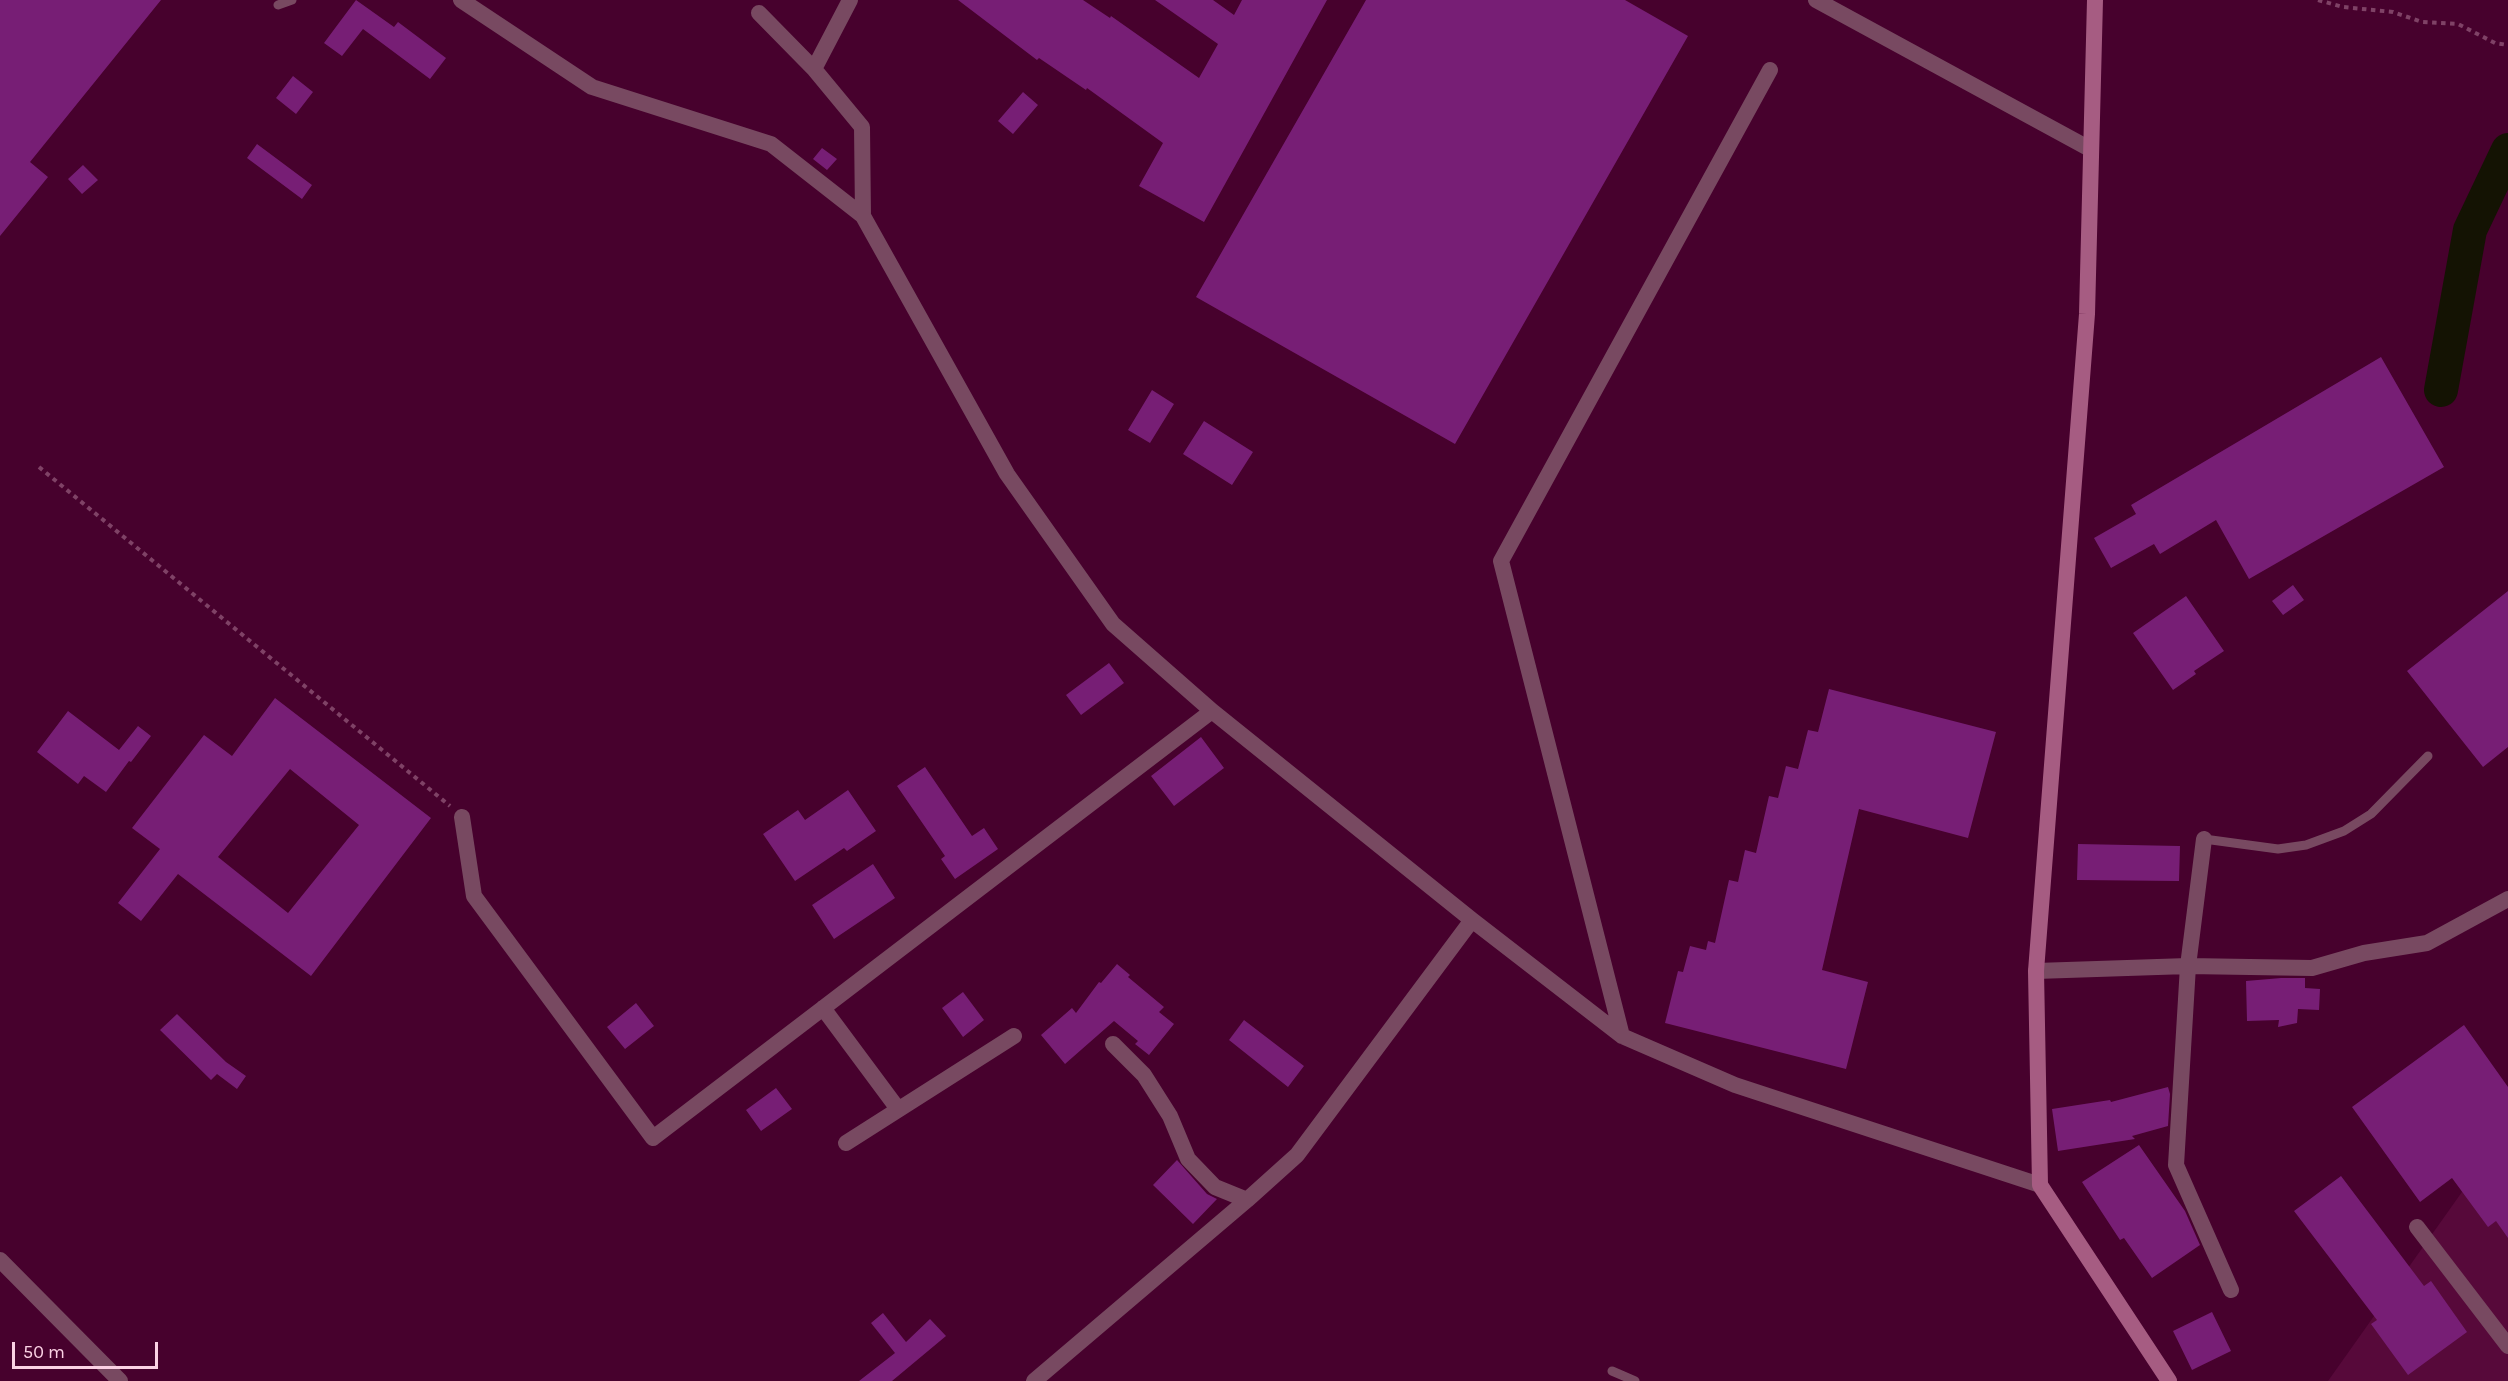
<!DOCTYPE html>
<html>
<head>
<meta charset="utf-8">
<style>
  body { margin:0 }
  #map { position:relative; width:2508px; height:1381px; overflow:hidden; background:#47012d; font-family:Karla,sans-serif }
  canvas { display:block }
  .scale { position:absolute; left:12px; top:1342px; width:146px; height:27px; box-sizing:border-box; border:3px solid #fbd1e4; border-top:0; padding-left:8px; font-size:18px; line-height:21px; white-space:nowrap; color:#fbd1e4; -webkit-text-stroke:4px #47012d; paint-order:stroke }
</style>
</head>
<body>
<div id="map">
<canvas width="2508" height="1381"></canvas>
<div class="scale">50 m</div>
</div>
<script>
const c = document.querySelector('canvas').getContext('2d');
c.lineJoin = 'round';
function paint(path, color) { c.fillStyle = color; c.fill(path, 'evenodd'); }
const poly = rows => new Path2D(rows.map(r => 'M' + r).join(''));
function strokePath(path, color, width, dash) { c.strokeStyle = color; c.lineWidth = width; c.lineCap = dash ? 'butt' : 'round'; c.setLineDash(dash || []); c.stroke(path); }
const built = poly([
  [2508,1127,2508,1381,2328,1381]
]);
const river = poly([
  [2441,390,2470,230,2508,150]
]);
const building = poly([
  [0,0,161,0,30,162,48,177,0,236],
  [356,0,394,27,398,22,446,58,430,79,363,29,342,56,324,43],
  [958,0,1083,0,1110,18,1111,16,1199,78,1218,44,1155,0,1213,0,1234,15,1242,0,1327,0,1204,222,1139,186,1163,143,1087,88,1086,90,1039,58,1037,60],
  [1366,0,1625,0,1688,36,1455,444,1196,297],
  [293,76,313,92,296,114,276,98],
  [1023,92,1038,105,1013,134,998,121],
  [257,144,312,185,302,199,247,158],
  [822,148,837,159,827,170,813,159],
  [83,165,98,180,82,194,68,179],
  [2381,357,2444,467,2249,579,2216,520,2160,554,2154,544,2111,568,2094,538,2136,514,2131,505],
  [1152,390,1174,404,1150,443,1128,430],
  [1204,421,1253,452,1232,485,1183,454],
  [2293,585,2304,600,2283,615,2272,601],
  [2508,591,2508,747,2483,767,2407,671],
  [2186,596,2224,651,2194,671,2196,674,2173,690,2133,633],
  [1109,663,1124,683,1081,715,1066,695],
  [1829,689,1996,732,1968,838,1859,809,1822,970,1868,982,1846,1069,1665,1023,1678,971,1683,972,1690,946,1706,950,1708,941,1715,943,1729,880,1738,882,1745,850,1756,853,1769,796,1778,798,1786,766,1798,769,1808,730,1818,732],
  [275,698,431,818,311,976,178,874,141,921,118,903,160,849,132,828,204,735,232,756],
  [290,769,359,825,288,913,218,857],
  [68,711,119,750,138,726,151,736,131,762,129,761,106,792,84,776,78,784,37,752],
  [1201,737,1224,768,1174,806,1151,776],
  [925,767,972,836,984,828,998,849,955,879,941,859,945,856,897,786],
  [848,790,876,831,847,851,844,848,795,881,763,834,798,810,805,820],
  [2078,844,2180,846,2179,881,2077,880],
  [873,864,895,898,834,939,812,905],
  [1117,964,1130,975,1128,977,1164,1007,1159,1012,1174,1024,1149,1055,1135,1044,1138,1041,1114,1021,1065,1064,1041,1035,1072,1008,1076,1013,1099,982,1101,983],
  [2281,978,2305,978,2305,988,2320,989,2319,1010,2298,1009,2297,1023,2278,1027,2279,1020,2247,1021,2246,981],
  [963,992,984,1020,963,1037,942,1008],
  [636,1003,654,1026,625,1049,607,1027],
  [177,1014,226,1062,246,1076,237,1089,217,1074,211,1080,160,1030],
  [1244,1020,1304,1066,1288,1087,1229,1040],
  [2464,1025,2508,1087,2508,1238,2496,1221,2488,1227,2452,1178,2420,1202,2352,1107],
  [2168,1087,2170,1094,2168,1126,2132,1136,2135,1139,2058,1151,2052,1109,2110,1100,2111,1102],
  [776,1088,792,1109,761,1131,746,1110],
  [2139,1145,2185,1211,2200,1245,2152,1278,2124,1238,2120,1240,2082,1182],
  [1177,1160,1207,1194,1217,1199,1193,1224,1153,1185],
  [2341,1176,2424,1286,2431,1281,2467,1332,2408,1375,2371,1324,2377,1320,2294,1211],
  [2212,1312,2231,1351,2192,1370,2173,1331],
  [883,1313,906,1342,930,1319,946,1336,892,1381,859,1381,895,1353,871,1323]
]);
const path = poly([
  [2318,0,2343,7,2393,12,2422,22,2458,24,2495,43,2508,45],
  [39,467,450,806]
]);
const service = poly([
  [278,5,292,0],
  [2204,839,2278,849,2306,845,2344,831,2371,814,2428,756],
  [1612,1371,1635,1381]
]);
const minor = poly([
  [461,0,592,87,771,144,863,216,1007,474,1113,624,1212,711,1472,920,1622,1036,1735,1085,2040,1185],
  [1816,0,2090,149],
  [759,13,814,69,862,127,863,216],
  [814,69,850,0],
  [462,817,474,896,653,1138,1212,711],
  [2204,839,2188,966,2176,1165,2231,1290],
  [2036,971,2188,966,2312,968,2364,953,2427,943,2508,899],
  [823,1008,898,1109],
  [1622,1036,1501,561,1770,70],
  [1113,1044,1144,1075,1170,1116,1188,1159,1215,1187,1247,1200],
  [846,1143,1014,1036],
  [2417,1227,2508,1346],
  [0,1260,120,1381],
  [1034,1381,1247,1200,1297,1155,1472,920]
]);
const secondary = poly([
  [2095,0,2087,314,2036,971,2040,1185,2169,1381]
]);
paint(built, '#57093a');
strokePath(river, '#141303', 34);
paint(building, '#771e75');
strokePath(path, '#7f4266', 4, [4.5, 4.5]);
strokePath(service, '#784961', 9);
strokePath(minor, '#784961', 16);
strokePath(secondary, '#a65c82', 16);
</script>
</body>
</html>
